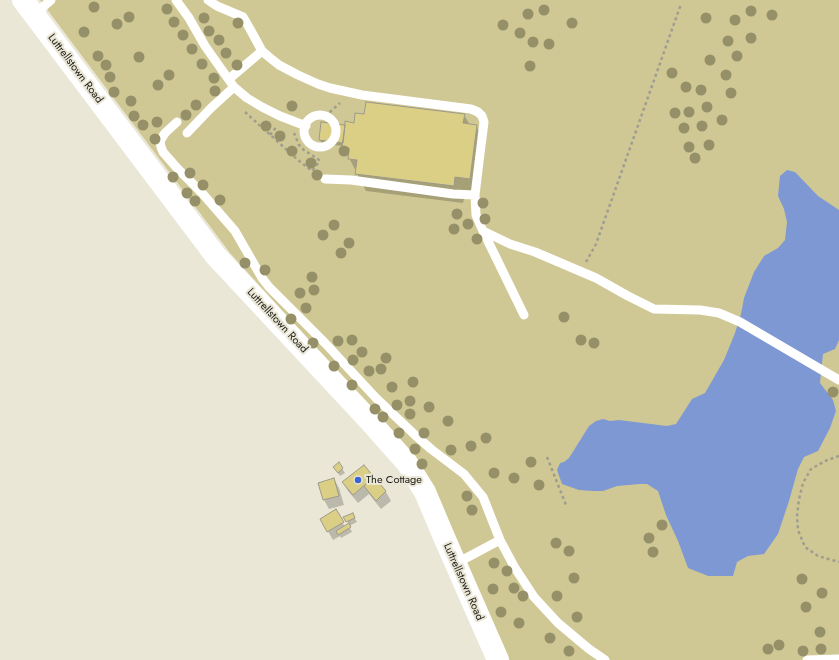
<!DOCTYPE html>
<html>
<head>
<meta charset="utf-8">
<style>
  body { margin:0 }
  canvas { display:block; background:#eae7d7 }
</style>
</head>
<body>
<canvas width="839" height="660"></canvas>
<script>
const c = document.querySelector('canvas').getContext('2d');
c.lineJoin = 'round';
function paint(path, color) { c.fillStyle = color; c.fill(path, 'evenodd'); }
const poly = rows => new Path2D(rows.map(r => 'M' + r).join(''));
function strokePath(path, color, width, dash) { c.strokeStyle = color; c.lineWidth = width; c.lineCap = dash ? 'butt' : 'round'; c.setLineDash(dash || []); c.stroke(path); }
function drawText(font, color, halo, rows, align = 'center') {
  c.font = font + ' Jost,sans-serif'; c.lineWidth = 4; c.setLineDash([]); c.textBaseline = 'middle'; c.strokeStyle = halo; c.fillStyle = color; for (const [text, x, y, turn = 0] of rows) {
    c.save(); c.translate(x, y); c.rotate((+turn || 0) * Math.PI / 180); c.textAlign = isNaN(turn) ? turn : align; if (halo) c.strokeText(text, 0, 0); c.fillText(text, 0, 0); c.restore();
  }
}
const green = poly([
  [40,0,839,0,839,660,509,660,400,440,230,253]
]);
const water = poly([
  [787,170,795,172,818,196,839,210,839,340,835,349,823,354,820,383,833,400,836,411,830,428,818,451,804,457,798,469,789,501,778,534,764,554,748,556,737,562,733,576,708,576,688,568,678,541,666,515,658,491,647,484,640,484,617,486,603,491,593,491,579,490,562,484,557,470,560,463,564,462,569,458,589,426,596,421,603,419,610,421,619,420,667,426,676,424,692,399,705,393,724,360,735,333,741,314,744,298,754,272,764,256,778,248,785,240,787,222,784,209,778,196,780,176]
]);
const shadow = poly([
  [464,115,470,125,476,126,486,143,479,195,465,194,463,203,366,191,343,146,322,144,320,140,346,126,355,124],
  [339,464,345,473,340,476,334,467],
  [364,466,386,492,391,501,381,509,369,494,358,503,348,491,343,483],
  [334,479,339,488,344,505,329,509,324,500,319,484],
  [336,511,345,527,349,524,345,517,352,514,357,522,349,526,352,532,341,538,340,536,333,540,321,519]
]);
const building = poly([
  [366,102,465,114,463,123,477,125,470,179,455,177,454,186,355,174,357,160,348,159,349,148,342,147,345,125,345,121,354,123,355,113,364,114,366,102],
  [321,122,345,125,343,143,319,140,321,122],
  [339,462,343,468,338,473,333,467,339,462],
  [364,465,374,477,353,495,342,482,364,465],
  [374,477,386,491,376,501,364,486,374,477],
  [334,478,339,496,323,500,318,483,334,478],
  [336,509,344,522,327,532,320,519,336,509],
  [353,513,355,518,346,522,343,517,353,513],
  [349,523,351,527,338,535,336,531,349,523]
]);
const path = poly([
  [245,112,298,160,312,171,319,162,319,160,304,150,299,145,294,133],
  [326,117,331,111,340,103],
  [270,135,277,126],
  [586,262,596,244,681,4],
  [839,456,825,461,811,469,803,483,799,499,797,516,798,530,805,547,818,556,839,562],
  [547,457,566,505]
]);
const lane = poly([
  [176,0,189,18,205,46,234,87,247,98,262,107,280,116,306,126],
  [208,0,217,6,243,17,250,29,262,51,269,57,279,65,298,75,318,84,330,88,362,95,471,109,478,112,482,116,484,122,475,195,476,215,483,231,510,244,535,252,596,278,628,296,654,309,700,310,719,313,740,322,839,380],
  [36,17,44,6,51,0],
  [229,79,262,51],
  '304 131a16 16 0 1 1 32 0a16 16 0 1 1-32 0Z',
  [177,122,165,133,160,141,161,147,163,152,177,168,202,193,235,231,262,278,269,287,325,343,376,398,415,435,431,449,464,474,483,497,500,540,515,568,534,597,558,623,589,649,605,660],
  [187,133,211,108,234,87],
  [325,179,351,180,453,194,475,195],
  [483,231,524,315],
  [455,564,500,540],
  [807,660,839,659]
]);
const secondary = poly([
  [23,0,215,255,367,418,407,463,425,492,444,537,498,660]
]);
const trees = [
  [94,7],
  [167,9],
  [544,10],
  [751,11],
  [528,14],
  [772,15],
  [129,17],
  [204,18],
  [706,18],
  [735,20],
  [174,22],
  [238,23],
  [572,23],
  [117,24],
  [503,25],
  [209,31],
  [84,32],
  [520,33],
  [183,35],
  [751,38],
  [219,40],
  [728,41],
  [533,42],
  [549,44],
  [192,49],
  [226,53],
  [98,56],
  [737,56],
  [139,57],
  [710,60],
  [202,64],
  [106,65],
  [237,65],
  [530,66],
  [672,73],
  [169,75],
  [726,75],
  [110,77],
  [214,78],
  [158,85],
  [686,87],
  [701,90],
  [215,91],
  [114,92],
  [731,93],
  [131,101],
  [196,105],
  [292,106],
  [707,107],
  [689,112],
  [675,113],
  [186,115],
  [134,116],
  [722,120],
  [157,122],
  [143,125],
  [266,126],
  [702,126],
  [684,128],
  [280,136],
  [155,139],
  [709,145],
  [689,147],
  [292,151],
  [344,151],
  [695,158],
  [311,163],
  [190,173],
  [317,175],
  [173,177],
  [203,185],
  [187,193],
  [220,200],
  [195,201],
  [483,203],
  [457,214],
  [485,219],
  [468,224],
  [334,225],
  [454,229],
  [323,235],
  [477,239],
  [349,243],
  [341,253],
  [245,263],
  [265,270],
  [312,277],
  [314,290],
  [300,293],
  [306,308],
  [564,317],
  [291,319],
  [352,340],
  [581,340],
  [338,341],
  [313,343],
  [594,343],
  [362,352],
  [386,358],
  [353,360],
  [334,366],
  [381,369],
  [369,371],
  [413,382],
  [352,385],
  [392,387],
  [833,392],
  [410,401],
  [397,405],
  [429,407],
  [375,409],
  [410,414],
  [383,417],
  [448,421],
  [399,433],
  [424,433],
  [486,438],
  [471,446],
  [415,449],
  [451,450],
  [531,462],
  [422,464],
  [494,473],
  [514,478],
  [539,485],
  [467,496],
  [472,510],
  [662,525],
  [649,538],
  [556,543],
  [569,551],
  [653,552],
  [494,563],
  [507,571],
  [574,578],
  [802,579],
  [514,588],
  [493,589],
  [822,593],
  [523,596],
  [557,596],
  [806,607],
  [501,612],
  [577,617],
  [519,623],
  [820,632],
  [550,638],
  [779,645],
  [768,649],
  [821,649],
  [569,651],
  [803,651]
];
const markers = [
  [358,480,4,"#3c64d6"]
];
const streetNames = [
  ["Luttrellstown Road",75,69,53],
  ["Luttrellstown Road",277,321,47],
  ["Luttrellstown Road",463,582,66]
];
const poiNames = [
  ["The Cottage",366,480]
];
paint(green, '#d0c894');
paint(water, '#7e98d4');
paint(shadow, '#0003');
paint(building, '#dbcf86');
strokePath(building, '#9d9a8b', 1);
strokePath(path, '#9f9d90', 2.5, [3, 3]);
strokePath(lane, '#fff', 9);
strokePath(secondary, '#fff', 22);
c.fillStyle = '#969069';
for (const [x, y] of trees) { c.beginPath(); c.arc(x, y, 5.5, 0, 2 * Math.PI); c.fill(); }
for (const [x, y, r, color] of markers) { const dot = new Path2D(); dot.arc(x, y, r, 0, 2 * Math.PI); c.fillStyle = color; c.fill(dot); strokePath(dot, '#eae7d7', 1.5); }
drawText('11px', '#1b1a14', '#eae7d7', streetNames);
drawText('11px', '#1b1a14', '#eae7d7', poiNames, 'left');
</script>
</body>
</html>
